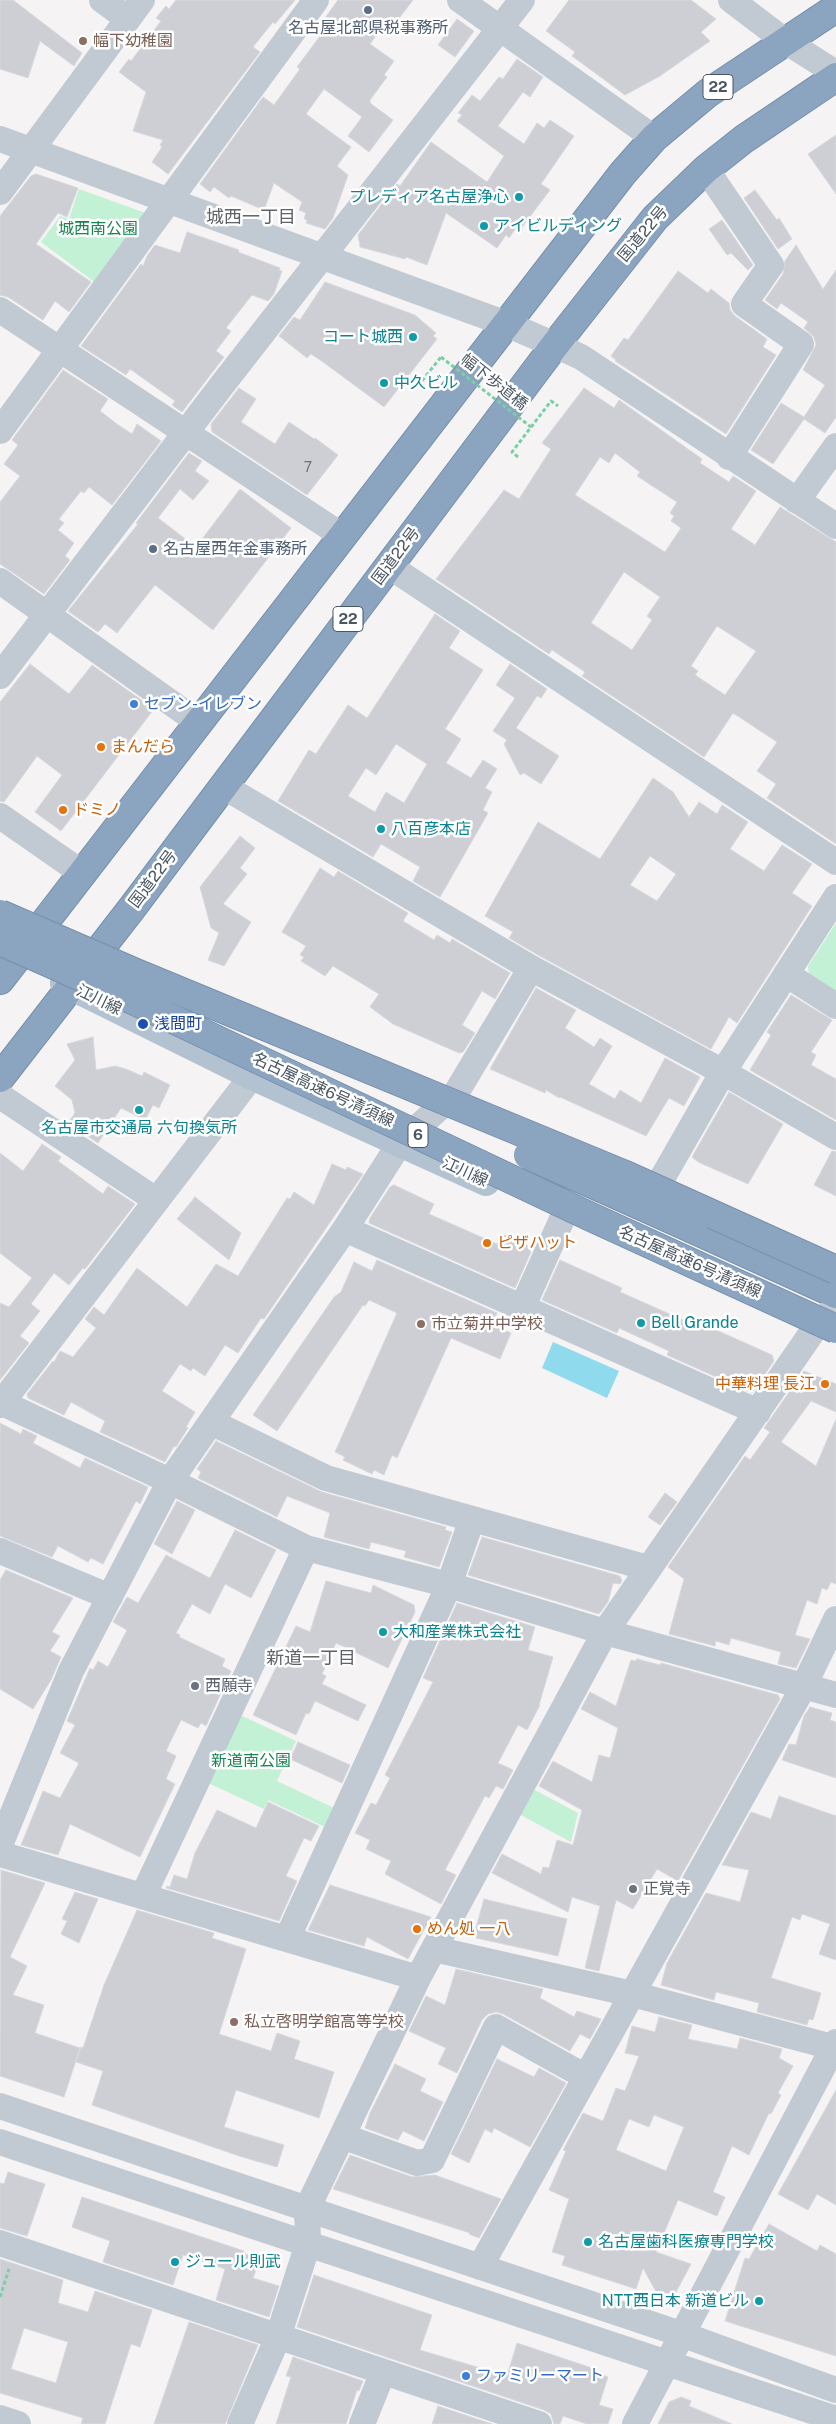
<!DOCTYPE html>
<html>
<head>
<meta charset="utf-8">
<style>
  body { margin:0 }
  canvas { display:block; background:#f5f3f3 }
</style>
</head>
<body>
<canvas width="836" height="2424"></canvas>
<script>
const c = document.querySelector('canvas').getContext('2d');
c.lineJoin = 'round';
function paint(path, color) { c.fillStyle = color; c.fill(path, 'evenodd'); }
const poly = rows => new Path2D(rows.map(r => 'M' + r).join(''));
function strokePath(path, color, width, dash) { c.strokeStyle = color; c.lineWidth = width; c.lineCap = dash ? 'butt' : 'round'; c.setLineDash(dash || []); c.stroke(path); }
function drawText(font, color, halo, rows, align = 'center') {
  c.font = font + ' "Public Sans","Noto Sans JP",sans-serif'; c.lineWidth = 5; c.setLineDash([]); c.textBaseline = 'middle'; c.strokeStyle = halo; c.fillStyle = color; for (const [text, x, y, turn = 0] of rows) {
    c.save(); c.translate(x, y); c.rotate((+turn || 0) * Math.PI / 180); c.textAlign = isNaN(turn) ? turn : align; if (halo) c.strokeText(text, 0, 0); c.fillText(text, 0, 0); c.restore();
  }
}
const green = poly([
  [79,189,148,214,97,284,41,242,60,216,69,219],
  [836,923,836,992,809,975,808,966],
  [238,1714,296,1741,277,1781,336,1809,327,1828,268,1800,264,1809,206,1782],
  [531,1788,578,1813,571,1842,517,1813]
]);
const water = poly([
  [553,1342,619,1371,607,1398,542,1368]
]);
const building = poly([
  [0,0,13,0,82,53,74,66,40,41,28,78,0,69,0,0],
  [176,0,295,0,275,24,273,22,253,47,260,52,168,174,152,162,162,147,160,145,163,140,133,131,146,92,119,72,129,59,131,61,161,21,156,18,166,6,169,9,176,0],
  [338,0,413,0,397,21,391,16,370,44,394,61,384,75,387,77,370,100,370,103,393,120,369,152,348,136,362,117,324,89,306,114,351,147,337,166,348,175,333,218,325,229,306,223,307,220,304,219,306,213,299,210,302,202,274,183,264,210,231,196,229,198,214,187,210,192,200,184,263,97,274,105,300,69,297,67,320,36,315,32,338,0],
  [569,0,691,0,716,19,701,32,710,41,660,76,625,95,572,56,575,52,546,31,569,0],
  [457,19,474,31,455,57,438,45,457,19],
  [517,59,543,77,530,97,523,92,498,126,524,144,537,123,544,128,550,120,574,136,541,184,550,190,519,231,516,228,509,238,506,235,497,248,446,213,427,265,406,257,405,259,360,247,358,235,397,184,400,186,431,142,487,182,504,156,457,121,462,115,458,113,472,95,480,101,499,77,503,79,517,59],
  [836,135,836,194,808,154,836,135],
  [36,174,78,188,67,217,58,213,36,244,91,282,69,312,55,301,43,320,8,297,0,295,0,216,31,176,36,174],
  [755,190,777,220,779,218,792,239,778,249,744,198,755,190],
  [722,220,753,265,748,270,731,253,727,255,709,229,722,220],
  [187,232,239,250,238,252,280,268,279,270,282,271,274,294,268,301,252,295,226,328,231,331,216,351,224,357,182,412,172,405,175,401,130,369,126,375,81,346,141,264,143,266,147,256,155,245,180,253,187,232],
  [796,245,823,289,836,270,836,417,825,433,804,419,773,464,751,450,781,403,804,417,825,385,803,370,816,345,814,337,804,328,808,322,781,303,777,309,765,300,783,274,785,261,796,245],
  [678,271,708,293,711,289,729,303,730,310,735,316,767,339,763,347,776,355,726,434,615,361,616,360,611,356,624,338,628,340,678,271],
  [325,282,415,315,436,333,433,336,437,339,384,407,323,362,311,354,307,358,279,336,294,317,300,320,325,282],
  [63,370,108,399,100,411,117,424,132,434,137,424,161,441,112,505,89,487,84,493,81,491,59,519,64,523,58,530,74,543,65,556,70,560,44,594,0,564,0,502,20,476,4,464,18,445,12,440,63,370],
  [239,388,256,399,241,422,275,444,289,422,314,439,315,438,338,455,307,495,212,432,211,424,239,388],
  [584,388,614,408,619,400,702,459,700,463,729,482,733,476,756,491,731,529,755,545,780,507,836,542,836,844,767,798,776,784,757,771,777,742,733,713,704,757,582,676,585,672,552,650,549,654,436,579,504,490,519,499,551,449,542,443,584,388],
  [615,453,640,472,637,476,677,502,670,513,674,516,671,521,681,528,665,552,575,495,600,457,609,463,615,453],
  [624,572,660,597,647,616,652,620,632,650,591,623,624,572],
  [717,626,756,651,725,695,695,675,698,671,691,666,717,626],
  [189,453,202,461,195,471,209,481,193,500,180,489,158,518,196,547,240,489,291,528,213,630,155,585,117,633,105,624,98,632,68,611,138,524,136,523,189,453],
  [435,614,460,631,449,648,483,670,445,729,461,739,446,763,471,778,483,760,497,769,485,788,492,792,483,810,488,813,440,897,413,881,420,867,381,844,373,857,278,801,309,750,316,754,348,705,367,718,435,614],
  [396,744,427,764,404,803,386,792,375,812,348,796,366,768,376,775,396,744],
  [30,664,69,694,92,665,154,709,61,831,35,812,62,775,37,756,4,802,0,801,0,702,30,664],
  [510,664,547,689,541,698,537,696,516,728,559,756,541,784,524,773,520,775,504,744,507,740,493,731,515,698,496,685,510,664],
  [653,778,673,792,689,817,699,802,717,814,722,805,748,822,730,849,764,871,782,845,812,864,792,893,812,906,737,1023,729,1017,711,1049,538,955,509,938,513,932,485,916,538,822,600,859,653,778],
  [650,856,676,874,657,901,630,885,650,856],
  [240,836,255,848,240,868,247,874,223,904,251,922,224,966,208,960,219,933,211,928,200,887,240,836],
  [320,868,334,877,338,871,408,913,403,921,434,940,437,935,450,943,452,939,510,973,495,999,482,991,462,1025,475,1033,463,1052,459,1053,393,1024,370,1007,379,994,333,966,325,976,301,961,304,957,300,955,306,946,282,932,320,868],
  [536,988,576,1010,565,1028,594,1047,600,1038,612,1046,589,1084,615,1099,620,1090,641,1103,665,1058,700,1077,684,1106,669,1098,646,1136,560,1097,559,1098,546,1090,545,1093,490,1069,536,988],
  [791,995,832,1020,811,1052,816,1055,811,1065,836,1079,836,1120,750,1070,771,1035,767,1032,791,995],
  [93,1037,96,1070,115,1066,126,1069,142,1076,144,1072,170,1085,159,1108,153,1105,145,1120,121,1108,98,1143,68,1123,75,1113,72,1100,55,1086,75,1060,67,1044,93,1037],
  [729,1092,783,1124,748,1184,698,1162,692,1157,729,1092],
  [42,1144,61,1157,58,1161,103,1194,108,1186,135,1204,85,1269,83,1268,69,1285,54,1273,31,1304,40,1311,20,1336,29,1343,0,1380,0,1303,9,1307,32,1278,0,1253,0,1153,23,1171,42,1144],
  [832,1151,836,1152,836,1196,814,1185,832,1151],
  [332,1164,346,1170,347,1167,363,1174,264,1319,261,1318,238,1353,225,1345,205,1376,193,1368,191,1371,180,1364,162,1391,195,1412,186,1427,188,1428,176,1447,174,1446,165,1462,100,1432,105,1421,71,1402,64,1415,28,1398,27,1394,53,1361,54,1362,60,1351,73,1357,96,1328,85,1319,94,1307,104,1315,137,1268,187,1307,216,1264,238,1276,287,1198,290,1199,294,1192,314,1205,332,1164],
  [394,1185,434,1204,429,1214,497,1244,502,1234,527,1245,531,1252,515,1288,369,1223,370,1218,390,1187,394,1185],
  [195,1197,241,1233,229,1260,177,1219,195,1197],
  [377,1260,497,1313,492,1325,511,1333,500,1359,451,1338,397,1458,392,1455,384,1475,374,1470,372,1474,343,1460,345,1457,335,1452,397,1313,369,1300,365,1306,363,1305,277,1431,253,1415,334,1297,341,1292,354,1262,372,1271,377,1260],
  [560,1260,622,1288,620,1292,683,1320,685,1316,772,1355,774,1361,752,1393,667,1355,669,1351,619,1328,617,1333,542,1300,560,1260],
  [804,1371,836,1384,836,1412,811,1401,781,1442,816,1466,836,1419,836,1584,831,1582,827,1590,822,1588,817,1604,807,1600,795,1635,810,1639,796,1668,778,1664,781,1652,731,1638,729,1645,716,1641,715,1646,669,1634,684,1579,668,1567,745,1456,750,1460,770,1432,764,1428,804,1371],
  [0,1423,21,1434,23,1429,37,1436,33,1443,80,1468,85,1458,148,1487,140,1504,136,1501,103,1564,91,1558,88,1562,58,1546,52,1557,0,1536,0,1423],
  [216,1441,322,1492,446,1527,445,1530,452,1532,439,1567,404,1557,406,1551,371,1542,369,1549,324,1537,330,1513,287,1496,277,1517,198,1478,201,1472,197,1469,216,1441],
  [665,1493,677,1502,660,1525,648,1517,665,1493],
  [177,1501,195,1510,172,1554,154,1544,177,1501],
  [235,1530,276,1550,251,1598,225,1584,210,1614,192,1604,176,1633,180,1635,179,1637,225,1659,222,1666,231,1671,206,1726,201,1723,198,1728,181,1720,166,1751,176,1756,166,1779,175,1784,140,1857,70,1824,58,1855,21,1845,43,1791,60,1798,79,1763,60,1753,75,1725,67,1721,90,1668,93,1670,98,1661,108,1667,127,1630,113,1622,127,1597,138,1603,166,1555,210,1578,235,1530],
  [482,1537,620,1576,622,1581,620,1584,613,1583,608,1602,599,1614,468,1575,482,1537],
  [6,1570,73,1598,52,1632,60,1636,50,1651,61,1657,51,1680,33,1709,0,1689,0,1580,6,1570],
  [326,1581,371,1593,373,1585,414,1605,415,1612,388,1668,336,1643,322,1674,326,1676,322,1684,366,1705,358,1721,315,1701,309,1714,306,1713,296,1735,253,1715,296,1626,310,1632,326,1581],
  [457,1603,535,1627,528,1650,553,1657,539,1705,540,1705,527,1730,518,1725,498,1763,513,1770,503,1789,496,1786,489,1798,485,1796,445,1870,456,1875,441,1904,385,1874,391,1861,366,1849,370,1840,355,1833,371,1803,376,1805,390,1778,385,1775,433,1682,423,1678,457,1603],
  [637,1659,660,1665,661,1663,778,1695,780,1699,678,1881,657,1869,633,1909,616,1900,599,1971,585,1968,600,1906,572,1897,568,1912,492,1873,502,1854,541,1874,543,1867,549,1868,557,1840,573,1845,582,1810,539,1786,553,1761,592,1782,599,1755,610,1758,618,1728,581,1709,590,1692,616,1706,631,1660,636,1661,637,1659],
  [810,1707,832,1713,830,1720,836,1722,836,1778,782,1760,789,1744,796,1745,804,1716,810,1707],
  [298,1742,350,1765,342,1783,290,1759,298,1742],
  [779,1796,836,1816,836,1960,819,1954,830,1924,802,1914,800,1920,792,1917,771,1978,821,1993,813,2020,809,2019,807,2025,757,2012,759,2003,716,1992,714,2000,661,1985,667,1963,706,1893,740,1902,749,1870,722,1865,751,1812,771,1819,779,1796],
  [268,1802,319,1826,311,1841,304,1838,286,1876,297,1881,279,1921,166,1888,167,1886,170,1887,174,1875,187,1879,195,1853,217,1810,256,1828,268,1802],
  [1,1870,45,1883,10,1957,27,1966,13,1995,44,2005,35,2033,80,2048,64,2097,0,2076,1,1870],
  [330,1885,431,1917,408,1959,367,1937,364,1946,308,1930,330,1885],
  [75,1892,98,1899,79,1943,61,1934,67,1921,62,1919,75,1892],
  [484,1899,567,1919,558,1956,476,1938,477,1936,474,1935,484,1899],
  [137,1910,214,1933,212,1938,246,1949,219,2034,271,2051,277,2033,300,2041,294,2059,334,2072,319,2118,236,2090,224,2127,284,2145,277,2167,239,2156,92,2105,103,2071,76,2062,81,2047,83,2048,104,1985,137,1910],
  [456,1969,543,1989,540,1998,574,2017,577,2011,601,2019,590,2039,580,2034,570,2051,503,2014,496,2012,488,2014,482,2020,457,2073,438,2064,446,2048,409,2031,426,1996,445,2005,456,1969],
  [659,2017,692,2025,688,2039,737,2049,740,2038,782,2049,779,2058,793,2066,778,2093,781,2095,771,2114,769,2113,749,2155,732,2146,713,2192,725,2197,717,2216,678,2200,656,2252,691,2264,675,2294,660,2299,643,2268,636,2289,562,2265,565,2256,552,2252,569,2199,549,2190,566,2151,563,2150,583,2113,603,2121,616,2088,625,2091,639,2056,625,2053,632,2026,655,2032,659,2017],
  [654,2115,684,2127,666,2171,616,2150,629,2119,649,2127,654,2115],
  [497,2059,534,2077,539,2068,566,2083,530,2147,494,2128,492,2133,485,2129,469,2163,451,2154,497,2059],
  [395,2064,426,2079,420,2091,443,2102,424,2141,403,2131,398,2140,365,2128,370,2113,395,2064],
  [836,2090,836,2205,817,2194,808,2210,778,2194,836,2090],
  [350,2155,412,2177,435,2175,501,2199,479,2238,469,2234,470,2233,333,2189,350,2155],
  [8,2172,45,2184,27,2236,0,2228,0,2183,4,2184,8,2172],
  [82,2197,244,2251,243,2253,260,2259,253,2278,279,2286,269,2317,216,2300,225,2269,183,2255,173,2285,103,2262,110,2241,72,2227,82,2197],
  [769,2224,817,2251,820,2245,836,2254,836,2356,725,2321,745,2258,749,2259,769,2224],
  [0,2259,63,2280,58,2303,88,2312,95,2291,152,2310,140,2347,131,2344,105,2424,81,2424,83,2418,0,2393,0,2259],
  [24,2328,68,2342,56,2383,11,2369,24,2328],
  [314,2275,432,2315,420,2350,507,2376,517,2343,595,2369,594,2372,608,2377,599,2405,613,2409,608,2424,587,2424,563,2416,560,2424,554,2424,551,2414,544,2410,297,2327,314,2275],
  [189,2322,258,2345,225,2424,154,2424,189,2322],
  [293,2357,363,2381,359,2391,357,2390,346,2424,276,2424,291,2377,286,2376,293,2357],
  [681,2397,691,2401,689,2406,732,2424,658,2424,669,2402,681,2397],
  [438,2406,492,2424,432,2424,438,2406]
]);
const path = poly([
  [417,379,421,382,441,357],
  [518,457,512,452,551,401,558,406],
  [0,2297,9,2269]
]);
const minor = poly([
  [102,0,128,19],
  [460,0,654,138],
  [731,0,785,41,836,73],
  [0,139,504,323,555,345,581,357,836,526],
  [706,169,771,265,744,304,801,344,729,457],
  [0,192,142,0],
  [0,310,341,535],
  [0,431,316,0],
  [797,501,836,446],
  [389,566,836,862],
  [0,581,198,722],
  [0,676,222,385,522,0],
  [223,786,531,968,723,1072,836,1137],
  [0,816,82,873],
  [786,974,836,1006],
  [0,1096,156,1200],
  [660,1182,723,1072,836,897],
  [345,1229,758,1412],
  [523,1306,563,1217],
  [0,1402,170,1481,306,1548,449,1585,605,1632,836,1695],
  [0,1405,252,1076],
  [211,1422,326,1478,648,1568],
  [0,1551,110,1597],
  [0,1845,71,1671,170,1481,345,1229,400,1143,456,1093,531,968],
  [0,1854,418,1978],
  [143,1896,306,1548],
  [287,1939,449,1585,472,1519],
  [434,1949,632,1994,836,2048],
  [0,2106,681,2334,836,2390],
  [342,2136,417,2163,432,2160,496,2027,586,2077],
  [0,2142,836,2419],
  [0,2243,539,2424],
  [480,2267,804,1686,836,1619],
  [0,2418,18,2424],
  [240,2424,278,2337,308,2244,307,2209,418,1978,605,1632,813,1331,836,1306],
  [362,2424,383,2372],
  [635,2424,836,2042]
]);
const major = poly([
  [64,983,252,1076,486,1182]
]);
const highway = poly([
  [0,980,623,173,654,138,708,93,836,8],
  [0,1078,132,908,555,345,655,218,706,169,744,139,836,77],
  [693,1229,836,1294]
]);
const pathBridge = poly([
  [441,357,531,427]
]);
const highwayBridge = poly([
  [0,914,136,973,623,1174,836,1270],
  [0,941,120,994,591,1217,836,1329],
  [528,1155,693,1229]
]);
const markers = [
  [368,10,5,"#5c6f8a"],
  [83,41,5,"#8d6e63"],
  [519,197,5,"#0f9aa8"],
  [484,226,5,"#0f9aa8"],
  [413,337,5,"#0f9aa8"],
  [384,383,5,"#0f9aa8"],
  [153,549,5,"#5c6f8a"],
  [134,704,5,"#3f7fe0"],
  [101,747,5,"#e8710a"],
  [63,810,5,"#e8710a"],
  [381,829,5,"#0f9aa8"],
  [143,1024,6,"#1a4fb4"],
  [139,1110,5,"#0f9aa8"],
  [487,1243,5,"#e8710a"],
  [641,1323,5,"#0f9aa8"],
  [421,1324,5,"#8d6e63"],
  [825,1384,5,"#e8710a"],
  [383,1632,5,"#0f9aa8"],
  [195,1686,5,"#6b7280"],
  [633,1889,5,"#6b7280"],
  [417,1929,5,"#e8710a"],
  [234,2022,5,"#8d6e63"],
  [588,2242,5,"#0f9aa8"],
  [175,2262,5,"#0f9aa8"],
  [759,2301,5,"#0f9aa8"],
  [466,2376,5,"#3f7fe0"]
];
const numberNames = [
  ["7",308,468]
];
const shields = [
  [718,87,30],
  [348,619,30],
  [418,1135,20]
];
const shieldNames = [
  ["22",718,87],
  ["22",348,619],
  ["6",418,1135]
];
const serviceNames = [
  ["名古屋北部県税事務所",368,28],
  ["名古屋西年金事務所",163,549,"left"]
];
const educationNames = [
  ["幅下幼稚園",93,41],
  ["市立菊井中学校",431,1324],
  ["私立啓明学館高等学校",244,2022]
];
const cultureNames = [
  ["プレディア名古屋浄心",509,197,"right"],
  ["アイビルディング",494,226],
  ["コート城西",403,337,"right"],
  ["中久ビル",394,383],
  ["八百彦本店",391,829],
  ["名古屋市交通局 六句換気所",139,1128,"center"],
  ["Bell Grande",651,1323],
  ["大和産業株式会社",393,1632],
  ["名古屋歯科医療専門学校",598,2242],
  ["ジュール則武",185,2262],
  ["NTT西日本 新道ビル",749,2301,"right"]
];
const parkNames = [
  ["城西南公園",98,229],
  ["新道南公園",251,1761]
];
const streetNames = [
  ["国道22号",643,234,-50],
  ["幅下歩道橋",494,382,38],
  ["国道22号",396,556,-53],
  ["国道22号",153,879,-53],
  ["江川線",99,1000,26],
  ["名古屋高速6号清須線",323,1090,25],
  ["江川線",465,1172,25],
  ["名古屋高速6号清須線",690,1262,24]
];
const shopNames = [
  ["セブン-イレブン",144,704],
  ["ファミリーマート",476,2376]
];
const foodNames = [
  ["まんだら",111,747],
  ["ドミノ",73,810],
  ["ピザハット",497,1243],
  ["中華料理 長江",815,1384,"right"],
  ["めん処 一八",427,1929]
];
const transitNames = [
  ["浅間町",154,1024]
];
const worshipNames = [
  ["西願寺",205,1686],
  ["正覚寺",643,1889]
];
const neighbourhoodNames = [
  ["城西一丁目",251,217],
  ["新道一丁目",311,1658]
];
paint(green, '#c3f1d5');
paint(water, '#90daee');
paint(building, '#cdcfd5');
strokePath(building, '#d7d9de', 1);
strokePath(highway, '#7690ad', 30);
strokePath(path, '#7ad0a6', 3, [4, 2.5]);
strokePath(minor, '#c1cad2', 26);
strokePath(major, '#b3c2d1', 28);
strokePath(highway, '#8ba5c1', 28);
strokePath(highwayBridge, '#7690ad', 30, []);
strokePath(pathBridge, '#7ad0a6', 3, [4, 2.5]);
strokePath(highwayBridge, '#8ba5c1', 28);
for (const [x, y, r, color] of markers) { const dot = new Path2D(); dot.arc(x, y, r, 0, 2 * Math.PI); c.fillStyle = color; c.fill(dot); strokePath(dot, '#fff', 2); }
drawText('14px', '#6b747e', null, numberNames);
for (const [x, y, w] of shields) { const box = new Path2D(); box.roundRect(x - w / 2, y - 12.5, w, 25, 4); c.fillStyle = '#fff'; c.fill(box); strokePath(box, '#4a5661', 1); }
drawText('bold 15px', '#4a5661', null, shieldNames);
drawText('16px', '#4e5e75', '#fff', serviceNames);
drawText('16px', '#785e54', '#fff', educationNames, 'left');
drawText('16px', '#0d838f', '#fff', cultureNames, 'left');
drawText('16px', '#17864f', '#fff', parkNames);
drawText('16px', '#4a5661', '#fff', streetNames);
drawText('16px', '#366cbe', '#fff', shopNames, 'left');
drawText('16px', '#c56008', '#fff', foodNames, 'left');
drawText('16px', '#164399', '#fff', transitNames, 'left');
drawText('16px', '#5b616d', '#fff', worshipNames, 'left');
drawText('18px', '#5f6368', '#fff', neighbourhoodNames);
</script>
</body>
</html>
